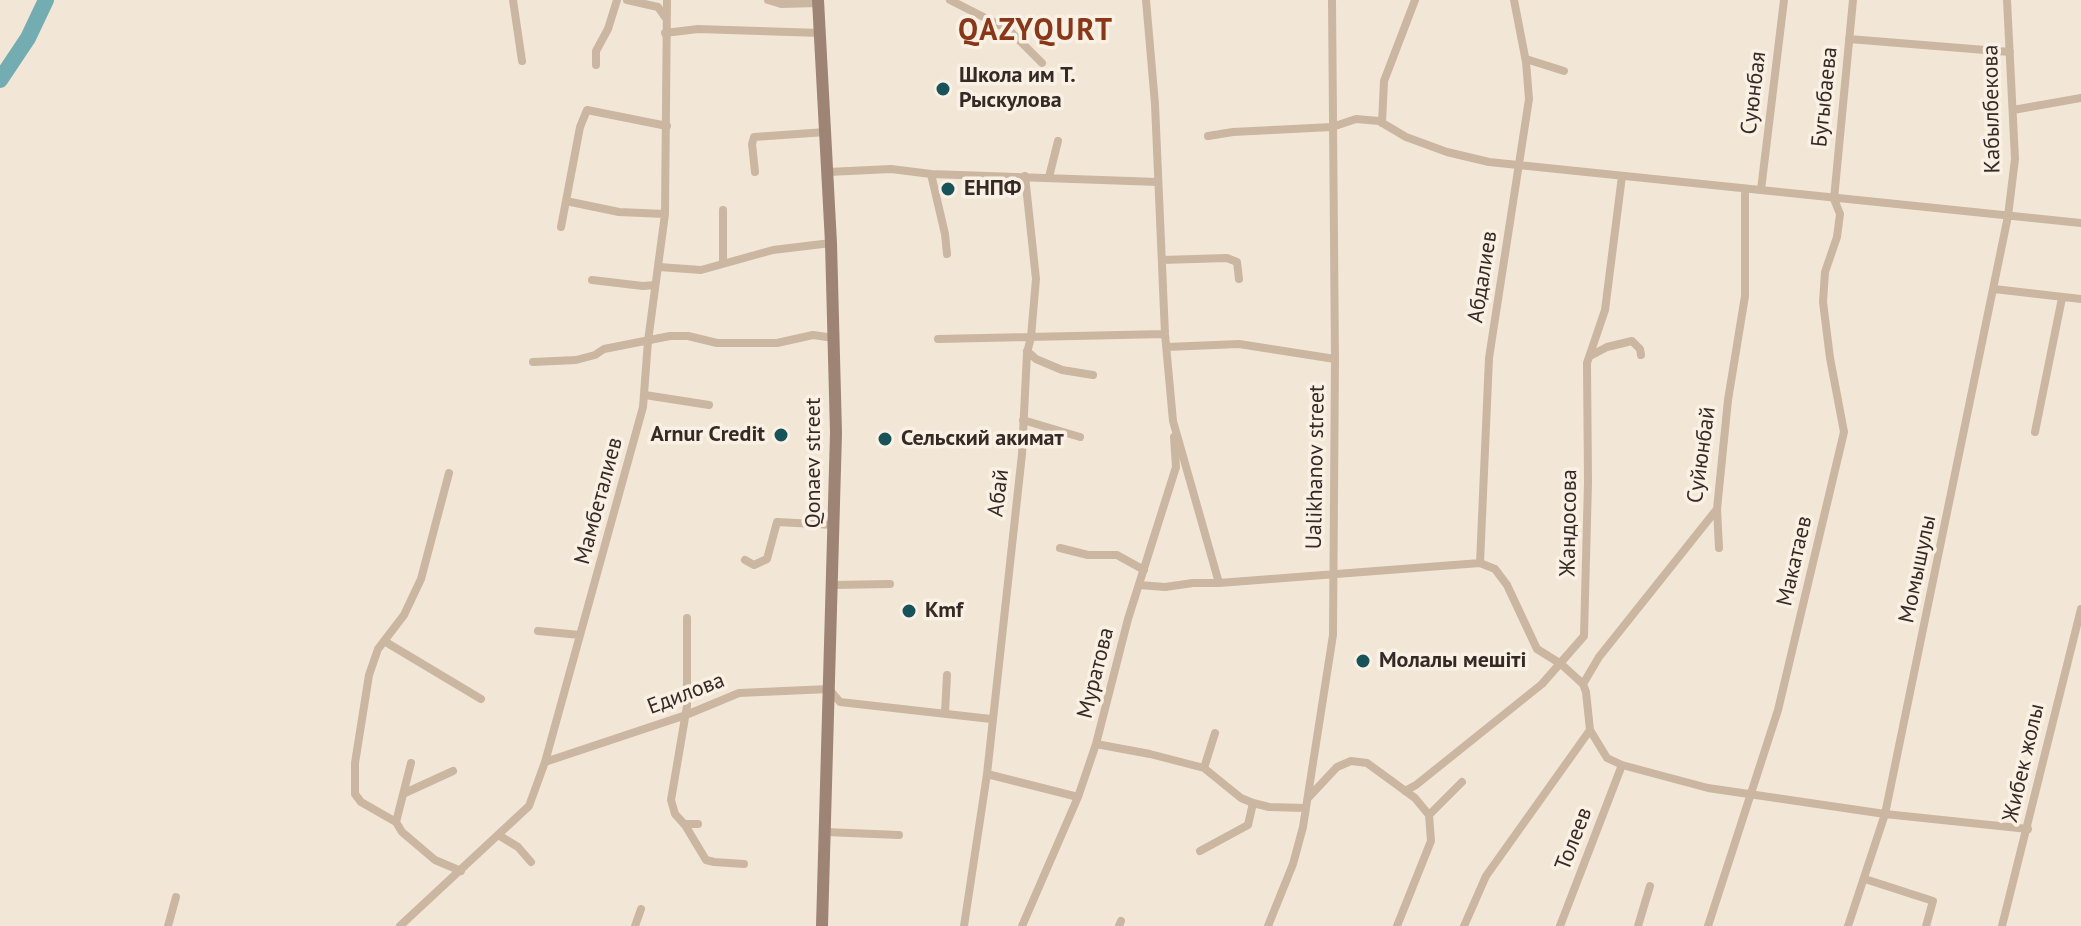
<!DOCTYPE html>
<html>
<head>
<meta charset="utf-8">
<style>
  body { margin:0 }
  canvas { display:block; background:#f2e6d7 }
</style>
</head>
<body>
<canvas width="2081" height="926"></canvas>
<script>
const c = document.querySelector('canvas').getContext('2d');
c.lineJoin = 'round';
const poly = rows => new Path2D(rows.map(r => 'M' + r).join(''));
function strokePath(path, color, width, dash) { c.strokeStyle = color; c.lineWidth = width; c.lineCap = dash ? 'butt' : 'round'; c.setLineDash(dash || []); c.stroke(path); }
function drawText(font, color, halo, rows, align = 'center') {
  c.font = font + ' "PT Sans",sans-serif'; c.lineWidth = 7; c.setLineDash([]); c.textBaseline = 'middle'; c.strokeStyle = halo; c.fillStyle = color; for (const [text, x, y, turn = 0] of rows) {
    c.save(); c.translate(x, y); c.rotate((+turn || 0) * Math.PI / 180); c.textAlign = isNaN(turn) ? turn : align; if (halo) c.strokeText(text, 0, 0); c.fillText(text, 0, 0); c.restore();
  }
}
const river = poly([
  [0,80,28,38,46,0]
]);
const minor = poly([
  [513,0,522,61],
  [627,0,658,7,665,17],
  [768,0,781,4,818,3],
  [950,0,1009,30,1042,63],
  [1146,0,1155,104,1165,334,1173,421,1219,583],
  [665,33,698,29,820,33],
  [1849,39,2010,52],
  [1526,59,1564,71],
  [596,65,596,51,608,29,617,0],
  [2013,110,2081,98],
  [1382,123,1384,81,1415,0],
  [1208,136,1233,132,1332,127,1356,119,1379,121,1406,137,1447,152,1489,162,2081,223],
  [755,172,752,144,754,137,826,132],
  [828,172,891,169,931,174,1158,182],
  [931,174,945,234,947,254],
  [1049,177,1058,141],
  [1761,190,1784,0],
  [723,210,723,263],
  [665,214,619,212,566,201,580,127,587,110,667,126],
  [561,227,566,201],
  [1162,260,1227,258,1237,262,1239,279],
  [659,267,701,270,773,250,831,243],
  [592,280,643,286,655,285],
  [1994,289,2081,299],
  [938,339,1165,334],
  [1167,347,1239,344,1335,359],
  [1027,351,1036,359,1062,370,1093,375],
  [1590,356,1607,347,1632,341,1640,349,1641,355],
  [533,362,576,360,595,355,604,349,670,336,688,336,717,343,777,343,813,335,834,338],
  [645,395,709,405],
  [1023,420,1080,437],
  [2035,432,2062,298],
  [449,473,421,579,404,615,378,649,369,675,355,763,355,794,361,802,396,822,402,832,435,860,461,871],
  [1717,509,1719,548],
  [1060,548,1088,555,1117,555,1144,570],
  [745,560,754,565,767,559,777,522,834,525],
  [1480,563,1489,358,1529,99,1526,62,1514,0],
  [833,585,890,584],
  [1139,585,1165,587,1193,583,1219,583,1480,563,1495,569,1507,585,1537,649,1561,664,1583,684,1586,692,1590,730,1607,758,1622,765,1708,788,1885,814,2028,829],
  [687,618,687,706,671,800,675,814,685,825,706,860,714,862,744,864],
  [538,631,580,635],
  [384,641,481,699],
  [1583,684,1599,657,1717,509,1728,400,1745,296,1745,189],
  [945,713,947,675],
  [1096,744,1150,754,1204,768,1241,798,1253,803,1269,807,1306,808],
  [545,762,686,715,739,693,829,689,840,702,991,719],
  [1204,768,1215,733],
  [987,774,1078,797],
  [1405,791,1416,785,1542,684,1584,636,1588,482,1587,363,1605,310,1622,176],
  [405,793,453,771],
  [1308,798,1337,767,1351,761,1367,763,1415,798,1429,815,1431,841,1397,926],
  [1429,815,1462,782],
  [396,822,411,763],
  [684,824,698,824],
  [825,832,899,835],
  [500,836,518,847,531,862],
  [1200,851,1248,825,1253,803],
  [1865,879,1933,901,1926,926],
  [168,926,176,897],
  [400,926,529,806,545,762,643,407,648,341,665,214,667,0],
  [635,926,641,909],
  [964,926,987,774,1022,454,1027,353,1031,337,1036,279,1025,176],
  [1022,926,1078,797,1096,744,1128,619,1176,467,1174,437],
  [1119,926,1121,921],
  [1268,926,1293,864,1303,827,1333,635,1335,359,1332,0],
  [1464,926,1486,876,1590,730],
  [1560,926,1622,765],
  [1638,926,1650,886],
  [1708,926,1778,710,1844,432,1830,358,1823,302,1825,272,1837,237,1840,214,1834,199,1853,0],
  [1848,926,1885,814,2008,216,2015,159,2007,0],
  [2002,926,2081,609]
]);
const secondary = poly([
  [818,0,831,243,836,433,822,926]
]);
const markers = [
  [943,89,8,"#185359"],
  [948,189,8,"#185359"],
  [781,435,8,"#185359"],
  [885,439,8,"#185359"],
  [909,611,8,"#185359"],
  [1363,661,8,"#185359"]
];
const poiNames = [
  ["Школа им Т.",959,76],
  ["Рыскулова",959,101],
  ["ЕНПФ",964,189],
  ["Arnur Credit",765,435,"right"],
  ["Сельский акимат",901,439],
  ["Kmf",925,611],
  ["Молалы мешіті",1379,661]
];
const streetNames = [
  ["Суюнбая",1754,93,-83],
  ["Бугыбаева",1825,97,-84],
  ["Кабылбекова",1992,109,-91],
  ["Абдалиев",1483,277,-81],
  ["Суйюнбай",1702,455,-82],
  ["Qonaev street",814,463,-90],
  ["Ualikhanov street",1316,467,-89],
  ["Абай",999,493,-83],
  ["Мамбеталиев",599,501,-75],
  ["Жандосова",1569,523,-89],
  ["Макатаев",1795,561,-77],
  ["Момышулы",1918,569,-78],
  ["Муратова",1096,673,-76],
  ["Едилова",686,694,-21],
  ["Жибек жолы",2024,763,-77],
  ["Толеев",1574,839,-69]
];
const districtNames = [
  ["QAZYQURT",1036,31]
];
strokePath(river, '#74adb1', 16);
strokePath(minor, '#cbb6a2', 8);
strokePath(secondary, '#9e8474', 12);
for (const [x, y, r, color] of markers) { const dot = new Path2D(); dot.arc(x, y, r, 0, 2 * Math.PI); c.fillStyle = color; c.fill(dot); strokePath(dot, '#faf0e3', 3); }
drawText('bold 22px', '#352a25', '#faf0e3', poiNames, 'left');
drawText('22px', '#352a25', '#faf0e3', streetNames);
c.letterSpacing = '2px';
drawText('bold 30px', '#893719', '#faf0e3', districtNames);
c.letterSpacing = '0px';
</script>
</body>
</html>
